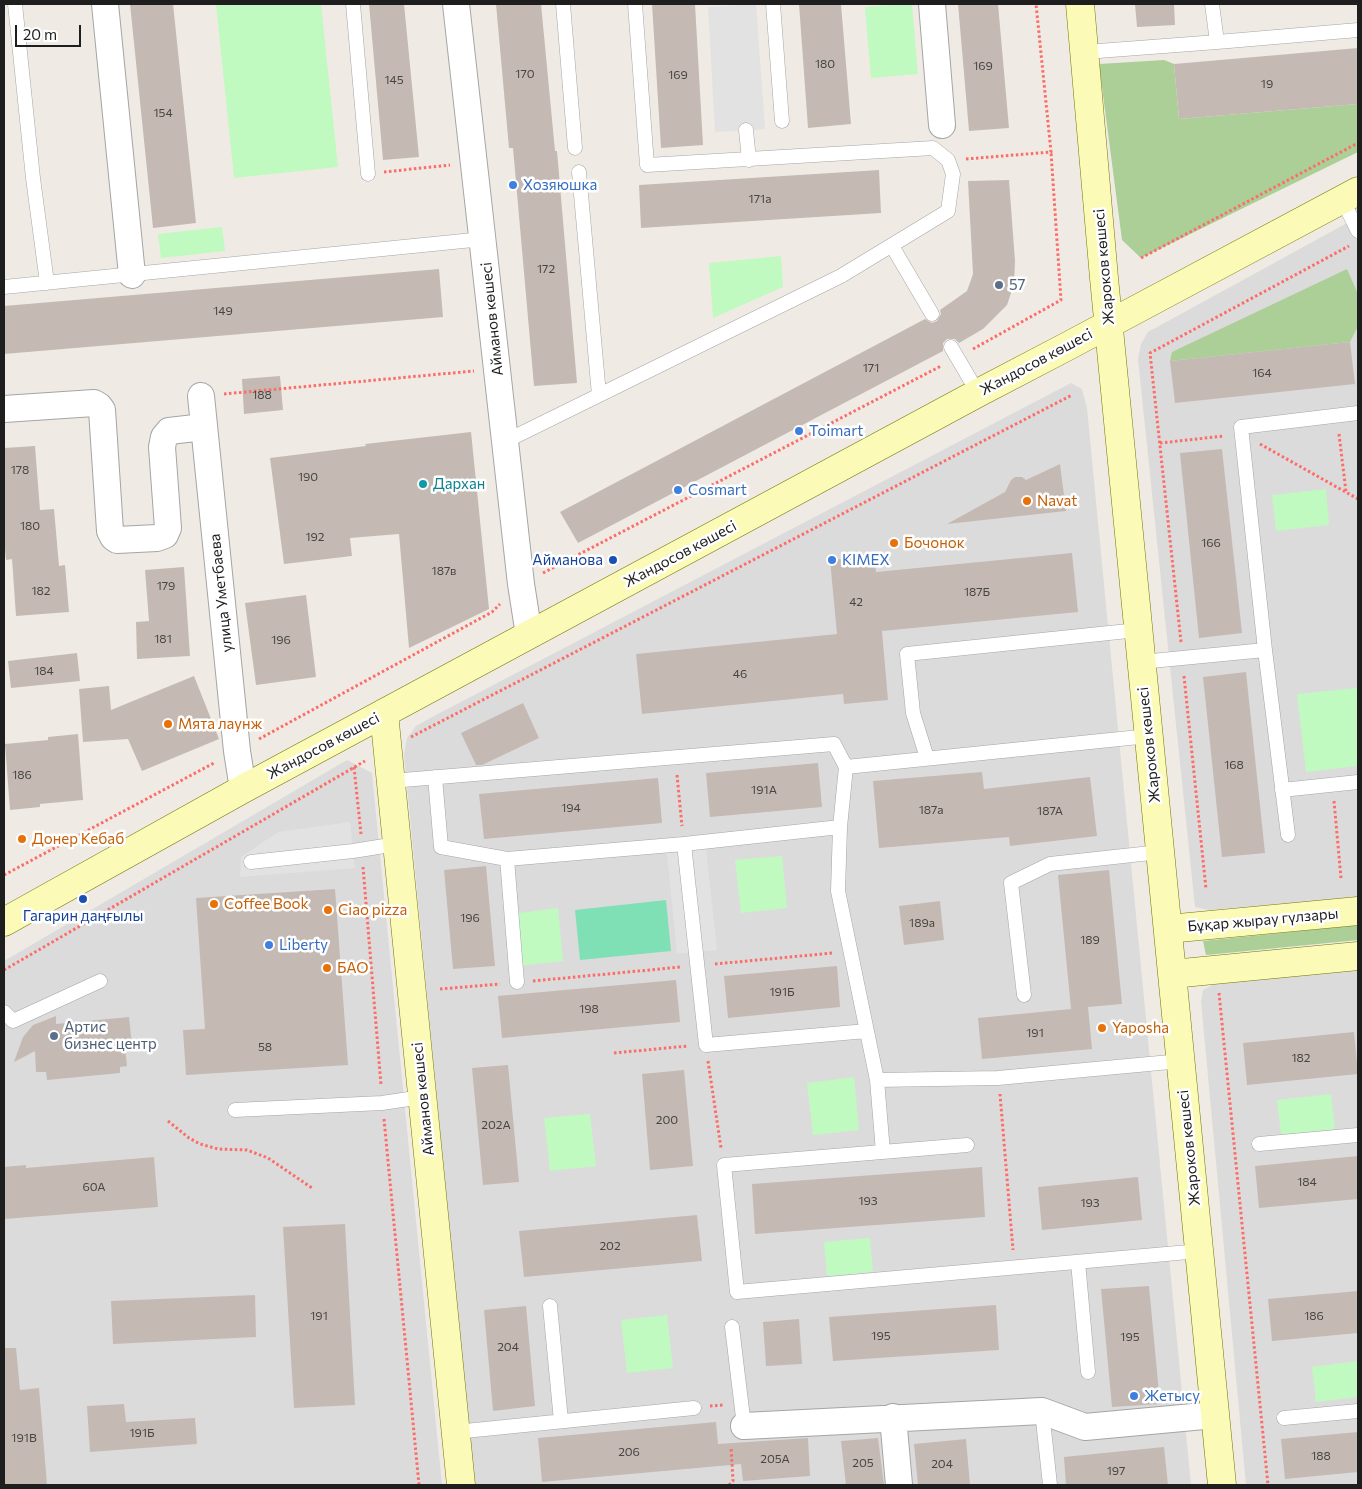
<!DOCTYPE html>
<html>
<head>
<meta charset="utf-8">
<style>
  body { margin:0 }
  #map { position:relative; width:1362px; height:1489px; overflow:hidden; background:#efebe4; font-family:Commissioner,sans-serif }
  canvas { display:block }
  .frame { position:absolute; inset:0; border:5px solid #1e1e1e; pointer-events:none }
  .scale { position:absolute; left:15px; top:25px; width:66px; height:22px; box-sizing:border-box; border:2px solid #1e1e1e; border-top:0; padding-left:6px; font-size:15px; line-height:18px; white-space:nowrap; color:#1e1e1e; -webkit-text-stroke:4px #fff; paint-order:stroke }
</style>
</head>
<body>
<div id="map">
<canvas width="1362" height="1489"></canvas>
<div class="frame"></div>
<div class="scale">20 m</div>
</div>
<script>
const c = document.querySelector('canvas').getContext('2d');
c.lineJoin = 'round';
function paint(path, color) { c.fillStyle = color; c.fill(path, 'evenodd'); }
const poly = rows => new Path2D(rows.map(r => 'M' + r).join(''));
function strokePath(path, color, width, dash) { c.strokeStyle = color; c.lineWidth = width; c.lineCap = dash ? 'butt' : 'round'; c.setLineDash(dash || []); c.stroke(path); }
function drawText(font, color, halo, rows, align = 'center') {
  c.font = font + ' Commissioner,sans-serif'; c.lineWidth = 5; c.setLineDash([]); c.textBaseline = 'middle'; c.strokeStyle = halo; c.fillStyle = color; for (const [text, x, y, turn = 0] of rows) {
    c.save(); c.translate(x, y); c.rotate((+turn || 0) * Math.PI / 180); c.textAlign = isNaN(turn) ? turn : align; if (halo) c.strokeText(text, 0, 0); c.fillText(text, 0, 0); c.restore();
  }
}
const residential = poly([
  [1358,217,1358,897,1209,910,1195,907,1138,359,1141,344,1148,332],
  [1071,383,1082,389,1087,408,1191,1485,474,1485,404,755,407,738,416,726,434,716],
  [347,760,372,773,442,1485,4,1485,4,961],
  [1358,969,1358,1485,1246,1485,1201,1001,1203,990,1218,982]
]);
const forest = poly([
  [1164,60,1174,64,1179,119,1358,104,1358,152,1141,258,1122,240,1099,64],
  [1347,269,1358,294,1358,326,1350,342,1170,361,1172,352],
  [1358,925,1358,940,1206,955,1203,941]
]);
const park = poly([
  [216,4,321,4,338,167,234,178],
  [903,4,912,4,918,74,871,78,865,7],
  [222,227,225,251,161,258,158,234],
  [781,256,783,287,713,318,709,263],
  [1326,489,1329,525,1276,531,1272,495],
  [1358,688,1358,766,1306,772,1297,694],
  [782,856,787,908,741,913,735,860],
  [558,908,563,961,517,966,511,914],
  [854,1077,859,1130,813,1135,807,1083],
  [1331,1094,1335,1129,1281,1135,1277,1100],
  [590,1114,596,1166,550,1171,544,1118],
  [870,1238,873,1272,827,1276,824,1242],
  [667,1315,673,1368,627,1373,621,1320],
  [1358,1361,1358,1397,1316,1402,1312,1367]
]);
const pitch = poly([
  [666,900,671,951,580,960,575,910]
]);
const parking = poly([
  [756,4,765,129,715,132,708,7],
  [350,822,355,868,240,877,241,857,278,832],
  [706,849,717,950,677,954,667,853]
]);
const building = poly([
  [130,4,173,4,196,223,153,228],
  [369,4,404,4,419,157,383,160],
  [496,4,541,4,555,151,557,151,577,383,534,386,513,148,509,148],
  [652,4,695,4,703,145,661,148],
  [799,4,841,4,851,124,808,128],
  [958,4,998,4,1009,128,969,131],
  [1135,4,1174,4,1175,25,1137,27],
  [1358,48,1358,104,1179,119,1174,64],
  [879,170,881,213,641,228,639,185],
  [1009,180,1015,261,1014,284,1007,305,983,329,959,343,955,339,947,339,943,343,943,351,578,543,560,512,925,319,932,323,937,321,941,314,940,310,967,291,973,274,968,181],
  [439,269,443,317,4,354,4,306],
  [1350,342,1355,384,1175,403,1170,361],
  [280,376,283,410,244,414,242,379],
  [471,432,489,609,409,648,399,534,350,538,352,556,284,564,270,458,366,446,365,444],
  [35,446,40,510,54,509,59,566,65,565,69,612,16,616,12,559,6,560,4,538,4,448],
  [1222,449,1242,633,1199,638,1180,453],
  [1060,464,1066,511,947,524,1005,492,1011,480,1015,477,1022,477,1026,480],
  [1072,553,1078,612,882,631,888,700,844,704,843,694,642,714,636,654,837,634,830,560,874,556,876,572],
  [184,567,190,656,137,659,136,622,149,621,145,570],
  [306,595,316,677,256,685,245,603],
  [77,653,80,681,11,688,8,661],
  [1246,672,1265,853,1222,857,1203,677],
  [194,676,219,739,142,771,128,739,83,742,79,689,109,686,111,710],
  [523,703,539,738,482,765,476,765,461,733],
  [78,734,83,800,40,804,40,807,10,810,5,744,48,740,48,737],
  [818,763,822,807,710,817,706,773],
  [982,772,984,789,1090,777,1097,836,1010,846,1009,837,879,848,873,781],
  [658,778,662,823,484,839,479,794],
  [486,866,495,966,453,969,444,870],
  [1109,870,1122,1004,1088,1007,1092,1049,982,1059,978,1018,1071,1009,1058,875],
  [335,889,348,1065,186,1075,183,1030,205,1029,196,898],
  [940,901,944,940,904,945,899,906],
  [837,966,840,1007,728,1018,724,976],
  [676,980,680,1022,502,1038,498,996],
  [56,1016,56,1024,129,1017,132,1046,125,1047,127,1066,120,1067,120,1073,47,1080,46,1072,36,1072,35,1051,14,1062,23,1037,33,1025],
  [1354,1032,1358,1074,1247,1085,1243,1043],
  [508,1065,519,1182,483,1185,472,1068],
  [684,1070,693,1166,650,1170,642,1074],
  [1358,1156,1358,1199,1259,1208,1255,1166],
  [154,1157,158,1207,4,1219,4,1167,26,1165,26,1168],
  [982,1167,985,1217,755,1234,752,1184],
  [1138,1177,1142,1220,1042,1230,1038,1187],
  [697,1215,702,1261,524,1277,519,1231],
  [345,1224,355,1405,294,1408,283,1227],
  [1149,1286,1160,1404,1112,1407,1101,1289],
  [1358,1291,1358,1333,1272,1341,1268,1299],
  [255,1295,256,1337,113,1344,111,1301],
  [996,1305,999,1350,833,1361,829,1317],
  [526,1306,535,1406,493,1411,484,1310],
  [799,1319,802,1364,766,1366,763,1322],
  [4,1348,16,1348,20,1390,39,1388,47,1485,4,1485],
  [124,1404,126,1422,195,1418,197,1444,90,1452,87,1406],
  [716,1422,718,1444,808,1438,810,1476,743,1481,741,1464,542,1482,538,1438],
  [1358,1432,1358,1472,1285,1479,1281,1439],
  [878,1438,884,1485,846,1485,841,1441],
  [966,1439,970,1485,918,1485,914,1444],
  [1164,1447,1168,1485,1066,1485,1064,1457]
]);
const path = poly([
  [966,159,1051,152,1036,4],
  [384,172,450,165],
  [1141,258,1358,143],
  [973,349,1061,300,1051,152],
  [224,394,474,371],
  [1339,434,1346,492],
  [1160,443,1224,436],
  [1260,444,1358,499],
  [543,573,941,366],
  [1181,642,1150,353,1349,246],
  [1184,676,1206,889],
  [411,737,1072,395],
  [259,739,492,612,500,604],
  [354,767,361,834],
  [677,775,682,826],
  [1334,801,1341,878],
  [363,867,381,1085],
  [4,875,214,763],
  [715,964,833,953],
  [4,970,365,761],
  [533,981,681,967],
  [440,989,500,984],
  [1219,993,1268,1485],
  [614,1053,688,1046],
  [708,1061,721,1148],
  [1000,1094,1013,1250],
  [384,1119,419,1485],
  [168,1121,189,1138,200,1144,218,1149,247,1150,268,1158,312,1188],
  [710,1406,724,1405],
  [729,1485,733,1481,731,1447]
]);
const lane = poly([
  [15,4,33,178,47,283],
  [353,4,368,174],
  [563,4,575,148],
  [773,4,782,121],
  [1217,42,1358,30],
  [1085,52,1217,42,1212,4],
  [746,130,749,160],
  [579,172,599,395],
  [1342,199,1358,231],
  [892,246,932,314],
  [4,287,483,239],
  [951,347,978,393],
  [506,441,841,276,948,211,953,174,948,160,933,148,647,165,635,4],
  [1141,662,1265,650],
  [927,758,913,713,907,654,1138,630],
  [846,767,840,827,838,891,877,1080,883,1152],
  [435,777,441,847,507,859,684,844,840,827],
  [391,781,834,744,846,767,1149,736],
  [1282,790,1358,782],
  [1288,835,1265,650,1241,427,1358,413],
  [684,844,706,1045,867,1031],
  [507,859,517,982],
  [251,862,353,851,397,844],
  [1024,995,1011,883,1050,864,1160,852],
  [4,1012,13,1021,100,981],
  [877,1080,998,1078,1181,1061],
  [235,1110,382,1103,422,1097],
  [1259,1144,1358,1135],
  [967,1145,724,1165,737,1292,1200,1251],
  [1078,1262,1088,1372],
  [550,1306,561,1421],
  [732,1327,744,1426],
  [1042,1411,1050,1485],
  [1284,1418,1358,1411],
  [455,1432,694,1408]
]);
const street = poly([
  [105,4,132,275],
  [456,4,521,584,529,635],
  [932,4,942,125],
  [201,396,237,751,243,789],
  [4,409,94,403,99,406,102,410,110,531,113,537,117,540,157,538,165,535,168,528,162,447,164,437,169,431,204,427],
  [893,1417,899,1485],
  [744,1426,1042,1411,1085,1427,1215,1415]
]);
const secondary = poly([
  [1080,4,1104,278,1222,1485],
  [384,713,461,1485],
  [4,922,243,789,978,393,1066,347,1358,191],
  [1168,929,1358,911],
  [1172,974,1358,956]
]);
const markers = [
  [513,185,5,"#3f7fe0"],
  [999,285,5,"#5c6f8a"],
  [799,431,5,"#3f7fe0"],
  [423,484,5,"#0f9aa8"],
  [678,490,5,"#3f7fe0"],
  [1027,501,5,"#e8710a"],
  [894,543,5,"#e8710a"],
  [613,560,5,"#1a4fb4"],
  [832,560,5,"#3f7fe0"],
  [168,724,5,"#e8710a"],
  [22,839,5,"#e8710a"],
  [83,899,5,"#1a4fb4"],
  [214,904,5,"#e8710a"],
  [328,910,5,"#e8710a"],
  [269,945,5,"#3f7fe0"],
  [327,968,5,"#e8710a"],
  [1102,1028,5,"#e8710a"],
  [54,1036,5,"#5c6f8a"],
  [1134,1396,5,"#3f7fe0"]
];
const numberNames = [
  ["180",825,64],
  ["169",983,66],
  ["170",525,74],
  ["169",678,75],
  ["145",394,80],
  ["19",1267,84],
  ["154",163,113],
  ["171a",760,199],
  ["172",546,269],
  ["149",223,311],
  ["171",871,368],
  ["164",1262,373],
  ["188",262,395],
  ["178",20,470],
  ["190",308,477],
  ["180",30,526],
  ["192",315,537],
  ["166",1211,543],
  ["187в",444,571],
  ["179",166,586],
  ["182",41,591],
  ["187Б",977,592],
  ["42",856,602],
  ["181",163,639],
  ["196",281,640],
  ["184",44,671],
  ["46",740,674],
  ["168",1234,765],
  ["186",22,775],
  ["191А",764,790],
  ["194",571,808],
  ["187а",931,810],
  ["187А",1050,811],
  ["196",470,918],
  ["189а",922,923],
  ["189",1090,940],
  ["191Б",782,992],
  ["198",589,1009],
  ["191",1035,1033],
  ["58",265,1047],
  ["182",1301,1058],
  ["200",667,1120],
  ["202А",496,1125],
  ["184",1307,1182],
  ["60А",94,1187],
  ["193",868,1201],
  ["193",1090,1203],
  ["202",610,1246],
  ["191",319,1316],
  ["186",1314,1316],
  ["195",881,1336],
  ["195",1130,1337],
  ["204",508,1347],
  ["191Б",142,1433],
  ["191В",24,1438],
  ["206",629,1452],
  ["188",1321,1456],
  ["205А",775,1459],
  ["205",863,1463],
  ["204",942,1464],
  ["197",1116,1471]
];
const shopNames = [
  ["Хозяюшка",523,185],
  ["Toimart",809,431],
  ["Cosmart",688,490],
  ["KIMEX",842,560],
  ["Liberty",279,945],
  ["Жетысу",1144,1396]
];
const streetNames = [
  ["Жароков көшесі",1104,267,-95],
  ["Айманов көшесі",492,319,-96],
  ["Жандосов көшесі",1036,362,-28],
  ["Жандосов көшесі",680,554,-28],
  ["улица Уметбаева",221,593,-96],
  ["Жароков көшесі",1149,745,-96],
  ["Жандосов көшесі",323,746,-28],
  ["Бұқар жырау гүлзары",1263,920,-5],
  ["Айманов көшесі",423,1099,-96],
  ["Жароков көшесі",1189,1148,-96]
];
const serviceNames = [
  ["57",1009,285],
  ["Артис",64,1027],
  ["бизнес центр",64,1044]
];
const cultureNames = [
  ["Дархан",433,484]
];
const foodNames = [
  ["Navat",1037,501],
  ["Бочонок",904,543],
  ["Мята лаунж",178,724],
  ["Донер Кебаб",32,839],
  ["Coffee Book",224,904],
  ["Ciao pizza",338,910],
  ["БАО",337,968],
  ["Yaposha",1112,1028]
];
const transitNames = [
  ["Айманова",603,560],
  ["Гагарин даңғылы",83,916,"center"]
];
paint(residential, '#dcdbdb');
paint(forest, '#accf98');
paint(park, '#c0fac0');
paint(pitch, '#80e0b5');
paint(parking, '#e2e2e2');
paint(building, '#c4bab3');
strokePath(lane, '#a5a5a5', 15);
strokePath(street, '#a5a5a5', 28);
strokePath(secondary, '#727703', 29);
strokePath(path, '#fc6d68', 3, [2.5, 2.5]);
strokePath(lane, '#fff', 14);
strokePath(street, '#fff', 26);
strokePath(secondary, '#fbfab6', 28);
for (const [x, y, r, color] of markers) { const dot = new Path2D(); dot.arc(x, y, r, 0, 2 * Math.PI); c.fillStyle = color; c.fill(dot); strokePath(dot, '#fff', 2); }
drawText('12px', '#484543', null, numberNames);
drawText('15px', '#366cbe', '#fff', shopNames, 'left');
drawText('15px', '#1e1e1e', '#fff', streetNames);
drawText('15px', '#4e5e75', '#fff', serviceNames, 'left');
drawText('15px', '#0d838f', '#fff', cultureNames, 'left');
drawText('15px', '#c56008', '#fff', foodNames, 'left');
drawText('15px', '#164399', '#fff', transitNames, 'right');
</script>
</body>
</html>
